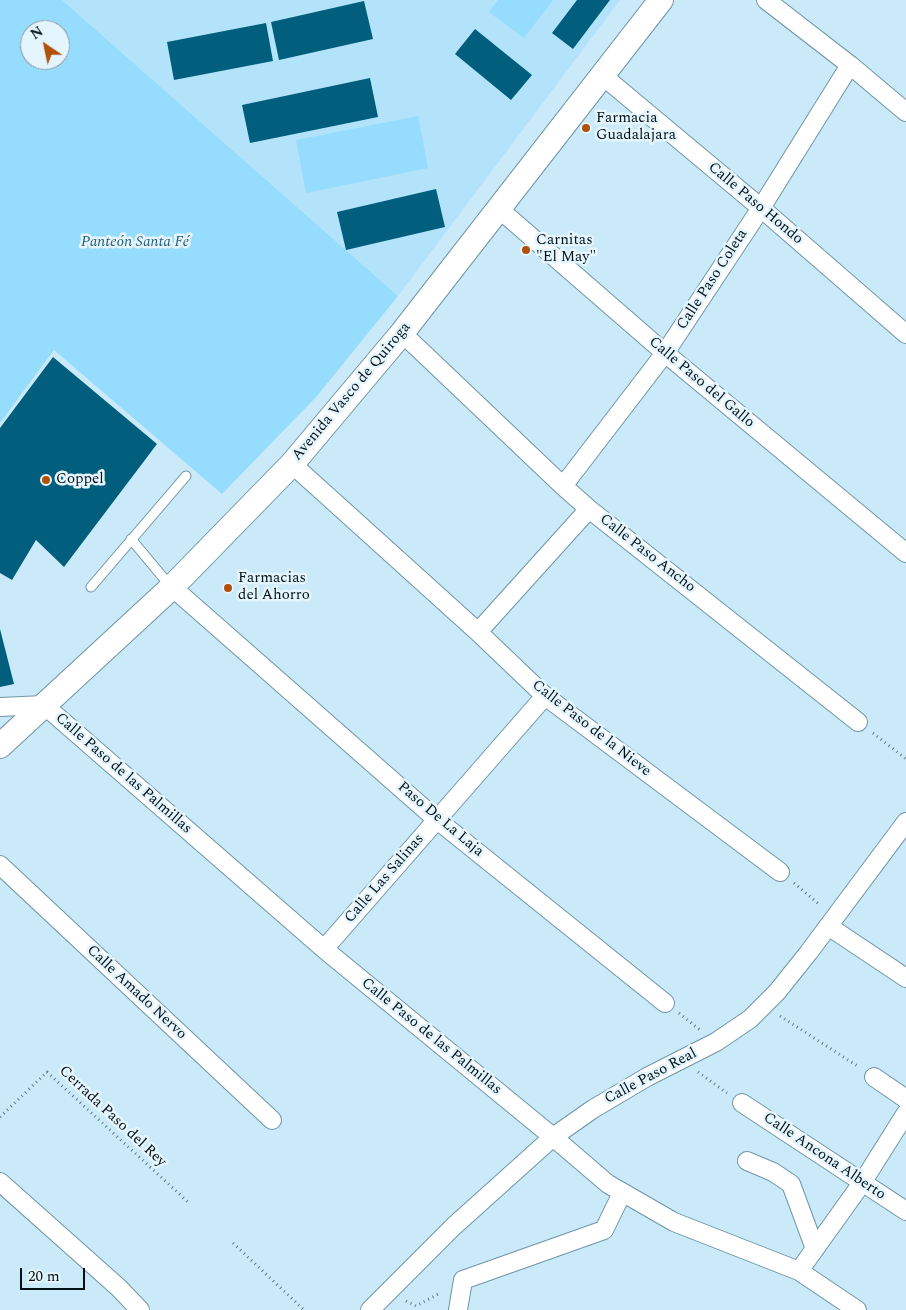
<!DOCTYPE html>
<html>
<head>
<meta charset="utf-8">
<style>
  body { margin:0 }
  #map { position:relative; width:906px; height:1310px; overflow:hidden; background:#caeafa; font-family:Spectral,serif }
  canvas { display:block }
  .north { position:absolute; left:20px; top:20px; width:50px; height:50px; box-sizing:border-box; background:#e5f5fd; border:1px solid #8b9aa1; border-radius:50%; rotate:326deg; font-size:14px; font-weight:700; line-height:20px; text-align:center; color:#031117 }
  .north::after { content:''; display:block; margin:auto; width:18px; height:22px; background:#b15109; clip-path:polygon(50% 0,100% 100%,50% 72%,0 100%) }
  .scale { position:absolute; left:20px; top:1268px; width:65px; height:22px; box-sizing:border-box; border:2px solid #031117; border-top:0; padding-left:6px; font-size:15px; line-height:18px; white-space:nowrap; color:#031117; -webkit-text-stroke:4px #e5f5fd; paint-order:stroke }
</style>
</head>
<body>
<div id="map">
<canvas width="906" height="1310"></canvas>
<div class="north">N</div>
<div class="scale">20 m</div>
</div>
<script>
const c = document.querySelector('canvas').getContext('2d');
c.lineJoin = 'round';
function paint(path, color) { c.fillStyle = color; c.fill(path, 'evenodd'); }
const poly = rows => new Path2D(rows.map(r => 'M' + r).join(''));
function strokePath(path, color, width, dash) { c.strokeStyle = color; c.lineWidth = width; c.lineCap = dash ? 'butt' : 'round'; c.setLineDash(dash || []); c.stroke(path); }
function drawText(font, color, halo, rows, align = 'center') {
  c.font = font + ' Spectral,serif'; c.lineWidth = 5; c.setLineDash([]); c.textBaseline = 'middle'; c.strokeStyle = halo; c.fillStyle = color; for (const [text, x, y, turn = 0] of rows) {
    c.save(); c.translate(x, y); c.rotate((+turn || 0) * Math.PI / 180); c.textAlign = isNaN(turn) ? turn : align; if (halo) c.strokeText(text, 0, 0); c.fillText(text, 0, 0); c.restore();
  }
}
const built = poly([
  [62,0,620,0,398,296]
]);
const green = poly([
  [0,0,62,0,398,296,317,396,222,494,54,350,0,423],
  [30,30,60,30,60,60,30,60],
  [498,0,553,0,524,38,489,12],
  [418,116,428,168,306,193,296,140]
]);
const building = poly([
  [577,0,610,0,573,49,552,33],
  [364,1,373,39,279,60,271,22],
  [266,23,273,61,174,80,167,42],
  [475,29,532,75,511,100,455,54],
  [370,78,378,117,250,143,242,105],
  [436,189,445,227,346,250,337,212],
  [53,357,157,444,64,567,36,540,12,580,0,573,0,428],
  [0,629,14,684,0,687]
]);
const path = poly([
  [873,733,906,759],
  [794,883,820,905],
  [679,1013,700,1030],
  [780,1016,859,1067],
  [698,1072,727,1093],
  [0,1117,47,1072,188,1202],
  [233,1243,304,1310],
  [406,1301,416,1306,440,1293]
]);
const service = poly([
  [131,539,171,587],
  [91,587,186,476]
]);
const minor = poly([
  [766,0,850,65,906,112],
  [603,76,761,208,906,334],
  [498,208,665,353,906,553],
  [402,333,563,486,589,509,858,722],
  [292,464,478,632,545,696,780,872],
  [563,486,665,353,761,208,850,65],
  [172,587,436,819,665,1003],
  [478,632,589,509],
  [0,707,44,705,324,949,553,1137,608,1184,674,1222,799,1271,857,1310],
  [0,865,272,1120],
  [828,926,906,978],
  [324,949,545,696],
  [874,1077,906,1099],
  [742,1103,906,1211],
  [747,1161,773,1172,791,1184,815,1249],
  [0,1182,119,1288,140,1310],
  [799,1271,862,1183,906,1113],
  [370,1310,454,1226,553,1137,593,1109,647,1077,716,1042,750,1019,777,992,809,952,906,822],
  [458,1310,463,1280,604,1230,622,1193]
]);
const secondary = poly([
  [0,746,172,587,292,464,402,333,661,0]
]);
const markers = [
  [586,128,5,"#b15109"],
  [526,250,5,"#b15109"],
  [46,480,5,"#b15109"],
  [228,588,5,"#b15109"]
];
const poiNames = [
  ["Farmacia",596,119],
  ["Guadalajara",596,136],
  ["Carnitas",536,241],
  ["\"El May\"",536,258],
  ["Coppel",56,480],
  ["Farmacias",238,579],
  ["del Ahorro",238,596]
];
const streetNames = [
  ["Calle Paso Hondo",755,204,40],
  ["Calle Paso Coleta",713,280,-57],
  ["Calle Paso del Gallo",701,383,40],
  ["Avenida Vasco de Quiroga",352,392,-50],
  ["Calle Paso Ancho",647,554,38],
  ["Calle Paso de la Nieve",591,729,38],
  ["Calle Paso de las Palmillas",123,774,41],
  ["Paso De La Laja",440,820,40],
  ["Calle Las Salinas",385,879,-49],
  ["Calle Amado Nervo",136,993,43],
  ["Calle Paso de las Palmillas",431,1037,39],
  ["Calle Paso Real",651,1077,-28],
  ["Cerrada Paso del Rey",112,1117,43],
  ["Calle Ancona Alberto",824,1157,34]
];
const parkNames = [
  ["Panteón Santa Fé",135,243]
];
paint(built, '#b2e3fa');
paint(green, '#96dcfc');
paint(building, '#015e7c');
strokePath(service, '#6f95a7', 11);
strokePath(minor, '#6f95a7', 20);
strokePath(secondary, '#6f95a7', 26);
strokePath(path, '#637984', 3, [1, 4]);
strokePath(service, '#fff', 9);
strokePath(minor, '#fff', 18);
strokePath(secondary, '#fff', 24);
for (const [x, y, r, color] of markers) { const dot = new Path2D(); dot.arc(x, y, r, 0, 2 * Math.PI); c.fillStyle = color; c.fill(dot); strokePath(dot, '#e5f5fd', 2); }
drawText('15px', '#031117', '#e5f5fd', poiNames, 'left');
drawText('15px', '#031117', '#e5f5fd', streetNames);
drawText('italic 15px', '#245d75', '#e5f5fd', parkNames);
</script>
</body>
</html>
